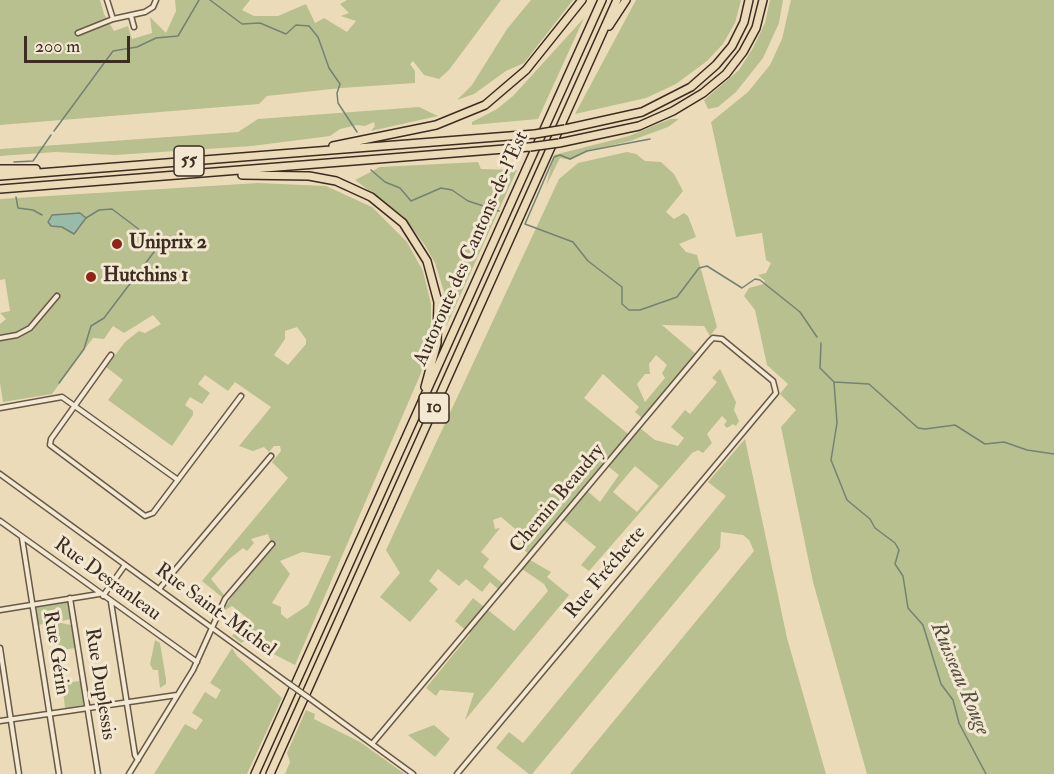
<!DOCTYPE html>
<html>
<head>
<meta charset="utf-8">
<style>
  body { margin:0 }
  #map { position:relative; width:1054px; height:774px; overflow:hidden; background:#ecdbb8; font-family:"IM FELL Double Pica",serif }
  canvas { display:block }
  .scale { position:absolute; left:24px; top:36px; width:106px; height:27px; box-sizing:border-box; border:3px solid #3c2c21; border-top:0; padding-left:8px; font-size:18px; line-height:21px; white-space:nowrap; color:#3c2c21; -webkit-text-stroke:4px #f3e8d1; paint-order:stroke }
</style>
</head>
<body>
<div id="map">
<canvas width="1054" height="774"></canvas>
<div class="scale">200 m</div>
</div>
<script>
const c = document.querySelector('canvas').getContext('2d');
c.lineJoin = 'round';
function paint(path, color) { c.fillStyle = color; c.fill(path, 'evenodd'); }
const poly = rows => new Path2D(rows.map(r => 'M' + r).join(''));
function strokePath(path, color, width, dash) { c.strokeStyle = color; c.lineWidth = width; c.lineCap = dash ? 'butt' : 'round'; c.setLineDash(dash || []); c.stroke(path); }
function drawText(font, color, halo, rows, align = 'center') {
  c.font = font + ' "IM FELL Double Pica",serif'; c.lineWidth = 6; c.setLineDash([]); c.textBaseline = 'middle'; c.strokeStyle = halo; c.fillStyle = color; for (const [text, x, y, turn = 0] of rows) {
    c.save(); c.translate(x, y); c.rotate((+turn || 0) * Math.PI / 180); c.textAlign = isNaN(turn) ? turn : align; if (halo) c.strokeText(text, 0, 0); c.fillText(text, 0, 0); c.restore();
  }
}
const green = poly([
  [0,0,100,0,104,14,114,31,128,26,132,39,152,33,150,17,166,33,176,11,175,0,250,0,242,10,254,16,278,16,306,4,315,23,324,18,347,32,356,21,341,16,349,13,340,4,347,0,501,0,449,70,439,79,424,75,413,61,410,64,415,71,415,83,341,88,267,96,259,104,0,125],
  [531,0,573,0,524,63,506,71,474,94,457,100,472,85,507,29],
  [636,0,741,0,735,23,723,44,707,61,676,84,646,98,575,114],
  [770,0,783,0,779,23,763,58,736,92,718,107,708,109,704,100,739,70,753,48,765,23],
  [791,0,1054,0,1054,774,867,774,813,582,781,427,796,410,780,394,788,384,767,365,755,310,744,296,749,288,764,284,765,281,758,275,766,273,771,263,766,260,762,233,736,237,711,122,748,92,770,65,782,39],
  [584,18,538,119,472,125,472,122,497,109,513,96],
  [419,107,438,116,371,131,375,126,374,122,365,126,357,125,340,129,330,136,252,146,115,155,56,152,0,156,0,149,238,132,258,119],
  [670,119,679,119,668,127,630,141,587,151,571,160,560,158,546,186,554,155,629,136],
  [627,152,636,154,645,161,661,162,674,174,683,191,666,212,674,219,684,213,688,216,696,237,679,244,686,252,697,255,717,327,710,336,704,326,662,325,696,354,642,418,635,412,639,407,603,374,584,398,632,437,640,428,655,440,678,446,684,438,671,427,685,410,690,414,717,382,712,378,720,369,736,402,734,410,739,421,736,426,733,424,727,428,724,425,727,421,722,416,707,434,712,443,703,453,698,450,692,453,589,571,581,565,596,547,560,517,529,554,518,545,525,537,501,517,493,520,495,529,500,528,481,552,489,559,483,567,503,584,498,589,490,582,482,592,466,579,459,586,438,569,429,581,438,589,410,622,380,597,400,573,386,550,559,179,578,163],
  [656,355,667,365,662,373,665,378,645,402,637,384,645,374,650,374,649,364],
  [604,463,619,475,600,502,584,488],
  [635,466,659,486,637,512,613,492],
  [478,162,481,169,517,170,446,327,449,308,435,263,424,244,403,216,355,180,380,167],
  [258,183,326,186,372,207,407,242,423,271,431,304,431,337,421,373,295,665,246,640,241,643,232,636,246,617,232,606,222,612,232,596,273,548,268,534,251,539,254,543,247,551,243,548,228,560,211,579,225,596,223,598,202,581,288,478,272,462,281,451,280,446,274,446,269,452,264,447,253,451,239,446,271,407,235,382,228,391,205,375,198,384,210,393,202,404,190,397,185,405,193,411,193,415,172,446,108,400,123,380,106,367,125,342,139,331,145,333,161,324,153,315,124,333,113,326,104,339,93,338,52,394,3,402,0,383,0,324,6,319,0,313,10,311,5,279,0,280,0,199],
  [297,327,306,339,306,344,288,365,274,355,285,339,285,331],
  [302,552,331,556,308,605,287,619,281,614,281,607,272,603,290,574,280,561],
  [745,439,787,638,826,774,570,774,754,551,749,540,743,535,721,532,720,548,532,774,529,774,496,748,509,732,523,743,726,496,708,482],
  [530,560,551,572,547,577,569,595,465,720,474,693,440,690,436,696,426,688,470,634,455,621,473,598,514,631,548,591,544,584,522,569],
  [69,602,72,619,56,622,71,625,75,648,57,651,53,628,45,629,44,624,38,625,35,607],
  [155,640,160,643,166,679,166,684,160,688,158,670,153,670,150,664],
  [232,648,237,656,282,698,247,774,154,774,185,724,196,730,203,720,192,713,205,692,216,699,221,690,210,683],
  [80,681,84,705,65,708,62,683],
  [306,710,315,714,314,719,360,742,405,774,285,774,290,762,287,753],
  [434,725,450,739,435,757,408,735]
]);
const water = poly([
  [80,213,86,218,74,234,62,227,51,226,48,222,52,215,80,213]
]);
const stream = poly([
  [210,0,242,24,260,23,286,34,296,25,309,26,318,37,329,68,340,84,337,93,338,103,357,132],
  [54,131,113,51,137,47,156,38,178,36,199,0],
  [650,139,587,151,570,159,560,155,554,157,525,224,573,242,588,261,622,287,622,304,629,310,640,310,677,297,699,268,707,266,742,288,755,279,760,280,800,312,817,337],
  [14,162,33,161,51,135],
  [371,170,385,182,400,188,411,201,441,188,452,190,468,201,499,211],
  [16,197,18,208,33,210,42,215],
  [821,343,820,368,834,382,837,423,831,460,847,500,870,519,875,528,895,543,899,550,895,564,903,576,908,608,923,625,941,684,953,700,959,723,986,774],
  [834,382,869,384,918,428,925,429,955,425,985,444,1004,442,1027,450,1054,454],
  [59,383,84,349,91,326,104,318,154,252,153,240,112,209,99,210,86,218]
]);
const minor = poly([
  [107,0,113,19],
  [131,16,134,27],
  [78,33,113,19,145,12,153,7,156,0],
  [0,338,17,335,30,328,57,296],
  [111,355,51,439,50,445,145,516,153,513,241,396],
  [0,408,62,397,178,480],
  [0,474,288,683],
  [0,521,197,662],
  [22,538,59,774],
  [159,589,271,456],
  [103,596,125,565],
  [70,598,98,774],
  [111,602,135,755,138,760],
  [0,610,99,594],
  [0,648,19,774],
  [309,698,413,774],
  [0,721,177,695],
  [372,744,709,342,713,338,722,339,773,381,776,393,457,774],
  [129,774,193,670,225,599,272,544]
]);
const motorway = poly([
  [609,26,626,0],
  [565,129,642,112,691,87,716,65,732,46,744,22,749,0],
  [559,143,639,126,673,111,703,93,726,74,743,52,756,28,763,0],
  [333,146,436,125,485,105,526,70,582,0],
  [0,169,36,169],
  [242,175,309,176,336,181,371,197,403,223,427,261,438,302,437,343,425,387],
  [0,176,535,134],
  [0,189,530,147],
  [255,774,602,0],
  [270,774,617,0]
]);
const minorBridge = poly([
  [288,683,309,698]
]);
const motorwayBridge = poly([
  [535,134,565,129],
  [530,147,559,143]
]);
const markers = [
  [117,244,6,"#8f2418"],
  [91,277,6,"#8f2418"]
];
const shields = [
  [189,161,30],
  [434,408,30]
];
const shieldNames = [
  ["55",189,161],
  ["10",434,408]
];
const poiNames = [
  ["Uniprix 2",129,244],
  ["Hutchins 1",103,277]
];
const streetNames = [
  ["Autoroute des Cantons-de-l'Est",472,249,-66],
  ["Chemin Beaudry",558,499,-50],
  ["Rue Fréchette",606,573,-50],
  ["Rue Desranleau",107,580,36],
  ["Rue Saint-Michel",215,611,36],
  ["Rue Gérin",55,653,81],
  ["Rue Duplessis",99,684,81]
];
const waterNames = [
  ["Ruisseau Rouge",959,679,67]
];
paint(green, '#b8c08f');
paint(water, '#99bcaa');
strokePath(water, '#748273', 1.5);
strokePath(stream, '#748273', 1.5);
strokePath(minor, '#685847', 7);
strokePath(motorway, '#3c2c21', 10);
strokePath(minor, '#f3e8d1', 4);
strokePath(motorway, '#ecdbb8', 7);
strokePath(minorBridge, '#685847', 7, []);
strokePath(motorwayBridge, '#3c2c21', 10, []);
strokePath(minorBridge, '#f3e8d1', 4);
strokePath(motorwayBridge, '#ecdbb8', 7);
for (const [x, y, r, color] of markers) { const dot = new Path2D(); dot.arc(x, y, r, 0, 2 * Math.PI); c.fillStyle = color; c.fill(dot); strokePath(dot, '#f3e8d1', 2); }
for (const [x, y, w] of shields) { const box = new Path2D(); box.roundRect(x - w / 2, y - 15, w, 30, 4.5); c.fillStyle = '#f3e8d1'; c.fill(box); strokePath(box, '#3c2c21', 1.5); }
drawText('bold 18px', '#3c2c21', null, shieldNames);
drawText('bold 20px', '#3c2c21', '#f3e8d1', poiNames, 'left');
drawText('20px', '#3c2c21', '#f3e8d1', streetNames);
drawText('italic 21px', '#535043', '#f3e8d1', waterNames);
</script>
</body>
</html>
